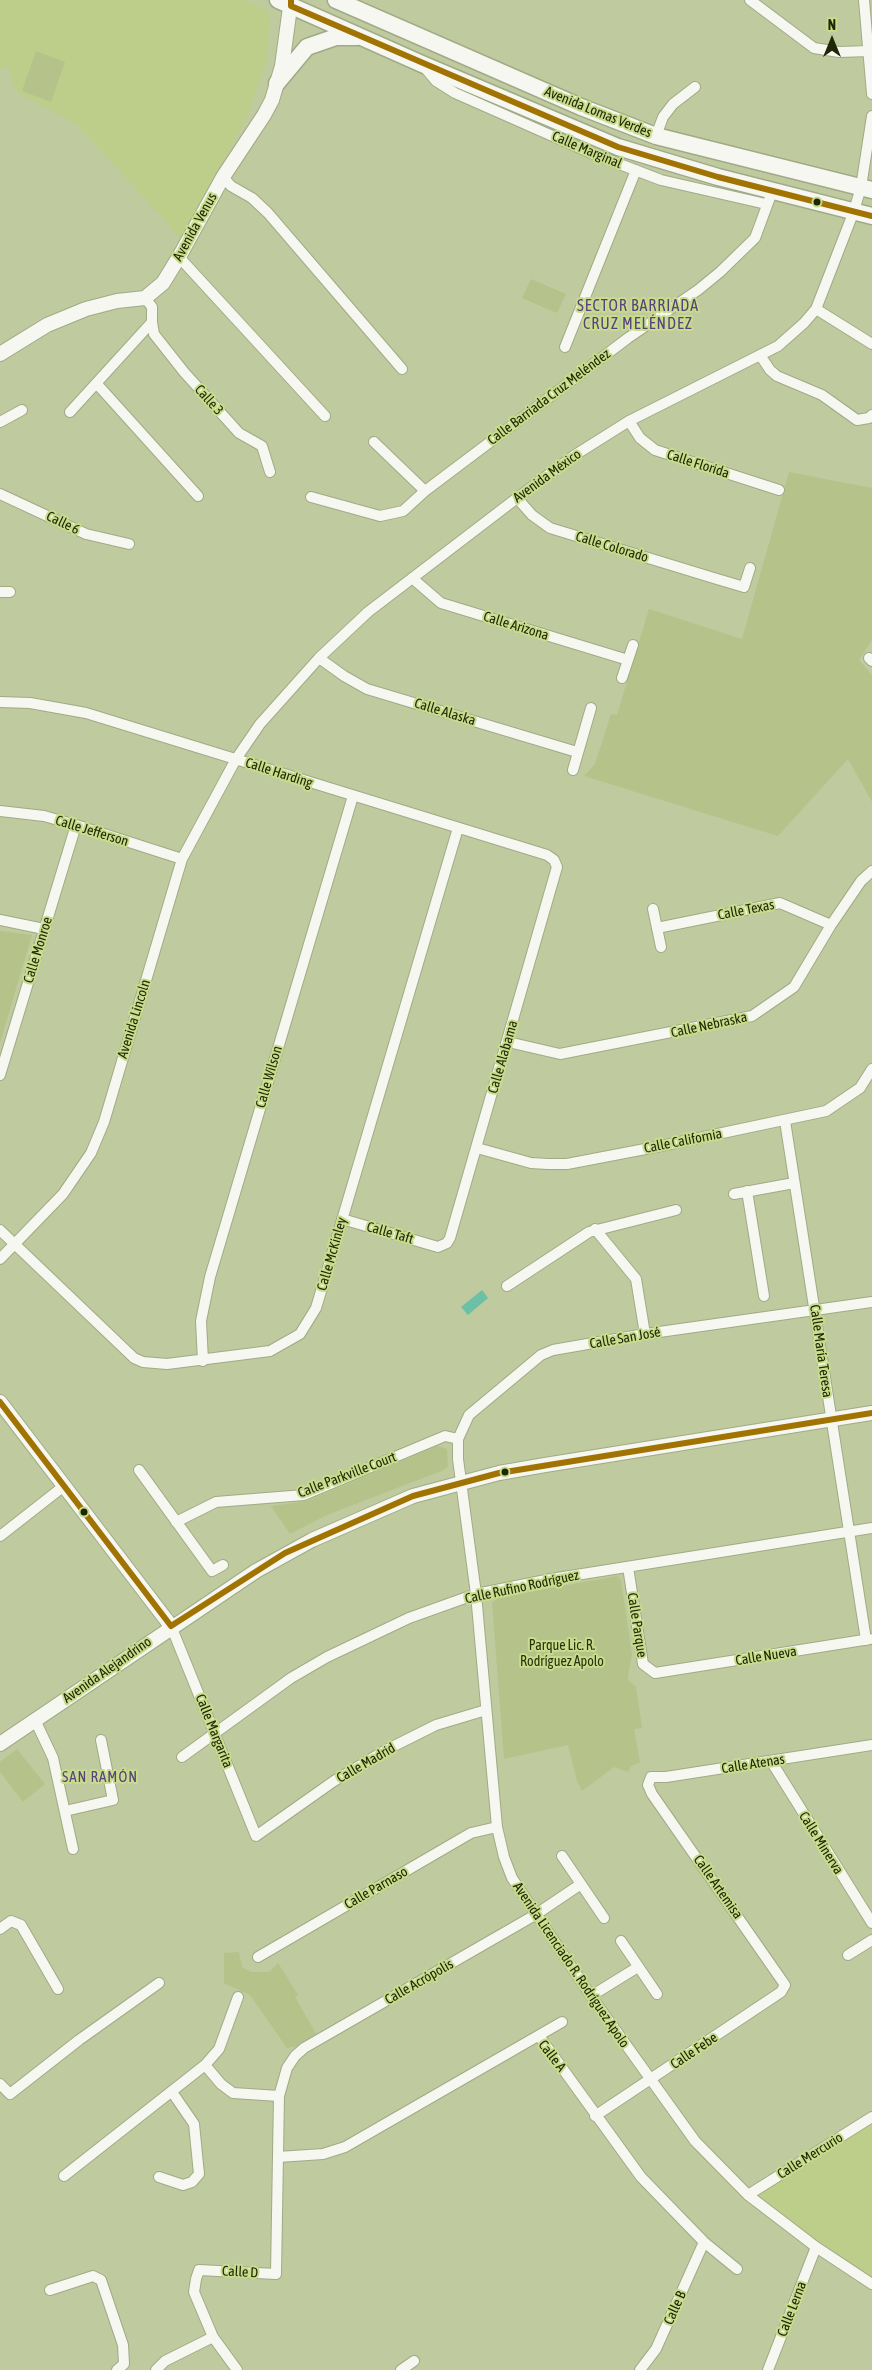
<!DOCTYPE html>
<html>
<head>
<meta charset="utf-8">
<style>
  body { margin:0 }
  #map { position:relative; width:872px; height:2370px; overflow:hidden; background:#bfca9e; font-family:"Asap Condensed",sans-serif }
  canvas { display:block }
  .north { position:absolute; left:807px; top:15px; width:50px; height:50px; -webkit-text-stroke:4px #c8dc8c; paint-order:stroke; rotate:0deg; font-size:14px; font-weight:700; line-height:20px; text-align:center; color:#202706 }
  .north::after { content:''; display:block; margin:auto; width:18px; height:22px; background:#202706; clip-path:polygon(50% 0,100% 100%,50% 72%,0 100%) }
</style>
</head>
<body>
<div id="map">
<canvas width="872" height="2370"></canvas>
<div class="north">N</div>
</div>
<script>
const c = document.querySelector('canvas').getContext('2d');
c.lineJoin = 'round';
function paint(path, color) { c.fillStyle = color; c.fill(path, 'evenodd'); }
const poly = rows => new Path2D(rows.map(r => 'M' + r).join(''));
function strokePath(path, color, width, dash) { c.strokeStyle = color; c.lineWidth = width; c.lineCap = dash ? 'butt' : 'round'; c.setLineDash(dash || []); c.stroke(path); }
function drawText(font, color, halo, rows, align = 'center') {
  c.font = font + ' "Asap Condensed",sans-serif'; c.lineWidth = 4; c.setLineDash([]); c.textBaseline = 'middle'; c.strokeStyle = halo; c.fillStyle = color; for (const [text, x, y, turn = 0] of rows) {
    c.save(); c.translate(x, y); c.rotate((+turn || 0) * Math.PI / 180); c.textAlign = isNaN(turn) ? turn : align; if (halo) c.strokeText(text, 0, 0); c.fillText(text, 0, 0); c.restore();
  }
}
const built = poly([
  [0,0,243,0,267,10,270,18,266,61,247,117,181,238,77,125,16,91,8,65,0,69],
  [872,2122,872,2277,822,2246,756,2195]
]);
const green = poly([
  [36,51,65,62,51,102,22,91],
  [531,279,566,294,557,313,522,298],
  [789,472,872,488,872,640,859,660,872,675,872,802,848,759,778,836,584,776,595,764,611,714,617,715,649,609,742,639],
  [0,931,32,935,0,1043],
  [437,1446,447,1449,448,1466,444,1470,327,1515,290,1534,271,1506,307,1501],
  [617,1576,621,1580,632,1655,628,1676,628,1680,636,1687,642,1728,634,1729,640,1762,631,1766,628,1772,614,1767,582,1791,577,1781,568,1745,504,1759,492,1603,497,1598],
  [17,1749,45,1784,23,1802,0,1772,0,1762],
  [239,1952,242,1967,251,1972,269,1972,278,1963,298,1995,295,1997,317,2035,297,2046,287,2048,250,1995,224,1983,224,1953]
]);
const water = poly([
  [482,1290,488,1298,468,1315,461,1307]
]);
const street = poly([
  [750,0,814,48,839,52,870,51],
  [864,0,872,94],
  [426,69,436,81,455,93,591,153,661,180,766,204],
  [656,136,663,117,673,104,695,87],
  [223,177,231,186,252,198,268,213,402,369],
  [179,257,325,416],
  [816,309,872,344],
  [152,322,154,334,184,372,239,433,262,446,270,472],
  [565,347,636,170],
  [760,355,770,370,777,376,822,395,857,420,869,418,872,415],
  [97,384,198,496],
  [70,412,152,322,152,307,145,298],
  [629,421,640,438,655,450,779,490],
  [0,422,22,410],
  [374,442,425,491],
  [0,494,86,534,129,544],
  [311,497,380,516,403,511,425,491,628,338,698,290,720,272,755,238,772,192],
  [517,498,532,515,550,528,717,579,744,587,750,568],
  [412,578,441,603,628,660],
  [0,592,10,592],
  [319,658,344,676,367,689,577,752],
  [869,658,872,661],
  [622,678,633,645],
  [0,702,30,703,86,713,547,855,554,860,557,867,450,1238,447,1243,438,1247,342,1219],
  [573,770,591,708],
  [0,811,44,816,76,825,182,859],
  [653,909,661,947],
  [0,920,44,929],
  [657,928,780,903,831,925],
  [508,1042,560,1054,752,1016,794,987,831,925,861,881,872,871],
  [0,1075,76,825],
  [785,1121,866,1640],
  [477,1148,531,1163,548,1164,567,1164,661,1146,826,1111,860,1088,872,1069],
  [747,1191,764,1296],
  [734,1194,794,1183],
  [595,1229,636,1279,645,1334],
  [0,1230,134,1358,143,1362,167,1364,270,1351,300,1334,316,1308,458,828],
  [0,1259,63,1194,91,1153,104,1122,182,859,236,759,260,724,319,658,368,612,517,498,575,455,629,421,778,346,804,323,816,309,854,211,861,187,872,116],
  [507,1286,589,1232,676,1210],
  [872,1302,645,1334,553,1350,541,1355,469,1415,458,1439,458,1459,476,1594,497,1827,504,1857,512,1878,591,1996,695,2141,748,2195,816,2247,872,2284],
  [203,1361,201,1321,210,1277,353,796],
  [139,1470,212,1571,223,1565],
  [176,1522,216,1502,304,1495,445,1436,458,1439],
  [0,1536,64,1486],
  [628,1567,643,1664,655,1673,870,1639],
  [171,1626,256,1836,334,1781,386,1750,436,1725,486,1710],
  [35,1720,53,1758,73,1849],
  [182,1757,291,1678,327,1657,409,1618,476,1594,551,1579,872,1528],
  [771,1761,872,1923],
  [65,1811,113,1800,101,1740],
  [562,1856,604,1918],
  [0,1929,11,1921,21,1925,58,1989],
  [621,1941,657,1994],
  [848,1955,872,1940],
  [258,1957,471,1833,497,1827],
  [591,1996,638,1967],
  [539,2036,641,2177,704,2242,737,2269],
  [205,2065,221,2084,233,2093,279,2096],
  [0,2084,10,2094,79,2040,159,1983],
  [595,2116,781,1992,785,1985,652,1794,648,1785,651,1777,666,1777,872,1745],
  [278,2157,323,2154,345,2147,562,2022],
  [64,2176,205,2065,219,2049,238,1997],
  [159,2177,183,2185,192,2182,199,2174,194,2124,172,2092],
  [748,2195,872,2117],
  [50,2290,93,2276,101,2280,123,2345,124,2364,117,2370],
  [156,2370,165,2361,213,2337],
  [237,2370,213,2337,194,2292,196,2279,199,2270,276,2274,279,2096,287,2068,295,2056,304,2048,535,1915,581,1884],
  [401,2370,414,2361],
  [640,2370,656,2349,704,2242],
  [768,2370,816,2247]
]);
const secondary = poly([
  [0,354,47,325,86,309,117,301,145,298,163,283,179,257,223,177,264,115,272,100,282,66,291,0],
  [0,1402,171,1626],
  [0,1744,256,1571,312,1540,413,1496,499,1473,545,1465,872,1413]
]);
const primary = poly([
  [278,0,422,64,618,147,718,177,872,216],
  [336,0,581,107,656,136,872,190],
  [277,83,307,47,336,37,357,37]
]);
const bus1 = poly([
  [291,0,291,6,618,147,718,177,872,216],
  [0,1402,171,1626],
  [171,1626,285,1553,413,1496,499,1473,872,1413]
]);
const markers = [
  [817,202,4.5,"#202706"],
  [505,1472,4.5,"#202706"],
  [84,1512,4.5,"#202706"]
];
const streetNames = [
  ["Avenida Lomas Verdes",598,112,22],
  ["Calle Marginal",587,150,23],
  ["Avenida Venus",195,227,-61],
  ["Calle Barriada Cruz Meléndez",549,397,-37],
  ["Calle 3",209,400,48],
  ["Calle Florida",698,464,18],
  ["Avenida México",547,476,-36],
  ["Calle 6",63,523,26],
  ["Calle Colorado",612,547,17],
  ["Calle Arizona",516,626,17],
  ["Calle Alaska",445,712,17],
  ["Calle Harding",279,773,18],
  ["Calle Jefferson",92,831,17],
  ["Calle Texas",746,910,-11],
  ["Calle Monroe",38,950,-73],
  ["Avenida Lincoln",134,1019,-73],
  ["Calle Nebraska",709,1025,-12],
  ["Calle Alabama",503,1057,-74],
  ["Calle Wilson",269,1077,-74],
  ["Calle California",683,1141,-11],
  ["Calle Taft",390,1233,16],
  ["Calle McKinley",332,1254,-74],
  ["Calle San José",625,1338,-10],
  ["Calle María Teresa",821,1351,82],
  ["Calle Parkville Court",347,1475,-21],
  ["Calle Rufino Rodríguez",522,1587,-12],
  ["Calle Parque",637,1625,81],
  ["Calle Nueva",766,1656,-9],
  ["Avenida Alejandrino",107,1670,-35],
  ["Calle Margarita",214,1731,68],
  ["Calle Madrid",366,1763,-30],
  ["Calle Atenas",753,1764,-9],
  ["Calle Minerva",821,1843,58],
  ["Calle Artemisa",718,1887,55],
  ["Calle Parnaso",376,1888,-30],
  ["Avenida Licenciado R. Rodríguez Apolo",571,1965,56],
  ["Calle Acrópolis",419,1982,-30],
  ["Calle Febe",694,2051,-34],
  ["Calle A",552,2056,52],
  ["Calle Mercurio",810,2156,-32],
  ["Calle D",240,2272,3],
  ["Calle B",675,2308,-66],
  ["Calle Lerna",792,2309,-69]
];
const parkNames = [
  ["Parque Lic. R.",562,1646],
  ["Rodríguez Apolo",562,1662]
];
const neighbourhoodNames = [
  ["SAN RAMÓN",100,1777]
];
const quarterNames = [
  ["SECTOR BARRIADA",638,306],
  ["CRUZ MELÉNDEZ",638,324]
];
paint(built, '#bdcd8a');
paint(green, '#b5c38b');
paint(water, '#6cc0a5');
strokePath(street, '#a1aa87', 12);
strokePath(secondary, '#a1aa87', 16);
strokePath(primary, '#a1aa87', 19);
strokePath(street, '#f5f7f0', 10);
strokePath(secondary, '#f5f7f0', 14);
strokePath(primary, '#f5f7f0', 16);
strokePath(bus1, '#a17302', 6);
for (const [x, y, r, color] of markers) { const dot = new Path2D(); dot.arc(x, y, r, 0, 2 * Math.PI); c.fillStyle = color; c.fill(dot); strokePath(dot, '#c8dc8c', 2); }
drawText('14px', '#202706', '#c8dc8c', streetNames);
drawText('14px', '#29310e', '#c8dc8c', parkNames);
c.letterSpacing = '1px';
drawText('15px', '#58417d', '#c8dc8c', neighbourhoodNames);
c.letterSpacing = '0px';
c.letterSpacing = '1px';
drawText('16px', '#58417d', '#c8dc8c', quarterNames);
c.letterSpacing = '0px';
</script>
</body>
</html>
